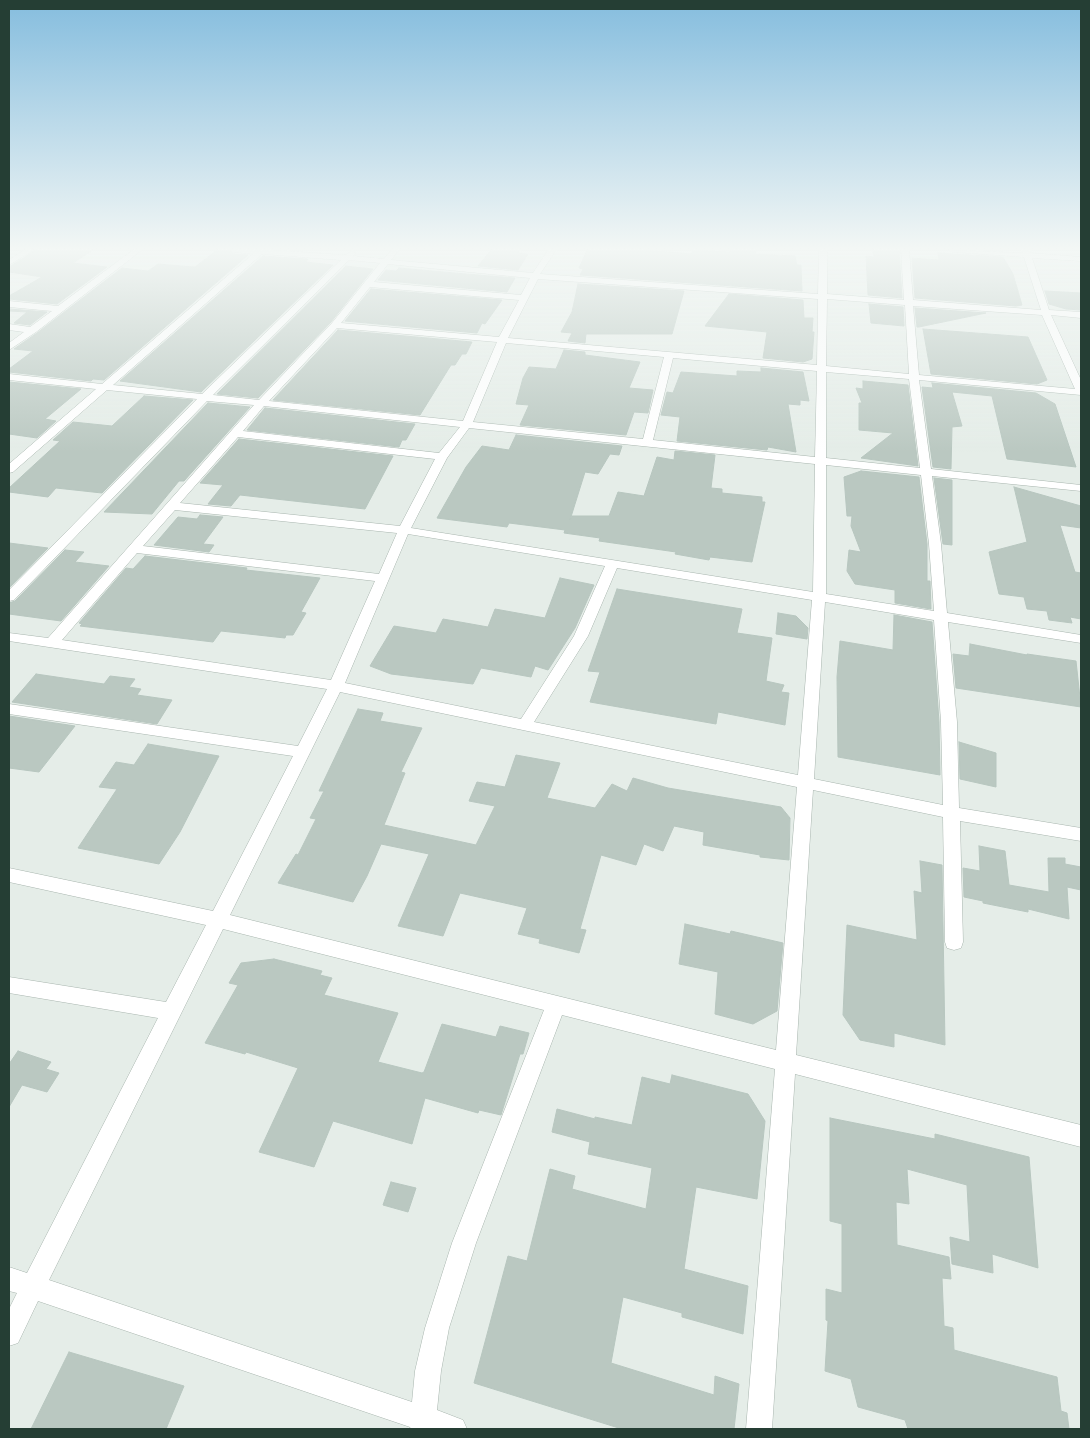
<!DOCTYPE html>
<html>
<head>
<meta charset="utf-8">
<style>
  body { margin:0 }
  #map { position:relative; width:1090px; height:1438px; overflow:hidden; background:#e5ede8; font-family:"Noto Sans",sans-serif }
  canvas { display:block }
  .frame { position:absolute; inset:0; border:10px solid #253e34; pointer-events:none }
</style>
</head>
<body>
<div id="map">
<canvas width="1090" height="1438"></canvas>
<div class="frame"></div>
</div>
<script>
const c = document.querySelector('canvas').getContext('2d');
c.lineJoin = 'round';
function paint(path, color) { c.fillStyle = color; c.fill(path, 'evenodd'); }
const poly = rows => new Path2D(rows.map(r => 'M' + r).join(''));
function strokePath(path, color, width, dash) { c.strokeStyle = color; c.lineWidth = width; c.lineCap = dash ? 'butt' : 'round'; c.setLineDash(dash || []); c.stroke(path); }
const building = poly([
  [36,250,93,250,73,263,107,267,57,304,9,299,9,296,42,277,9,272,9,267,36,250],
  [217,250,228,250,234,254,248,255,104,380,93,379,91,381,9,372,9,369,33,351,14,349,37,333,122,268,148,271,158,264,195,267,217,250],
  [491,250,520,250,518,253,528,254,518,270,478,266,491,250],
  [587,250,645,250,691,254,693,250,732,252,733,250,756,250,755,254,795,256,797,265,801,265,802,291,580,275,583,269,579,268,587,250],
  [873,250,899,250,902,298,868,295,866,256,874,257,873,250],
  [938,253,1003,257,1013,274,1022,305,1016,306,915,298,912,258,939,260,938,253],
  [263,256,308,259,306,262,333,265,201,392,120,381,263,256],
  [346,266,373,269,331,322,258,398,217,394,346,266],
  [399,268,466,274,515,278,507,292,378,280,386,270,396,271,399,268],
  [578,284,684,291,672,334,586,334,585,343,568,341,572,333,561,332,572,312,578,284],
  [371,289,502,300,485,324,482,323,477,333,345,321,371,289],
  [1045,291,1081,293,1081,310,1066,309,1049,304,1045,291],
  [729,294,803,300,804,318,813,318,812,332,814,332,812,359,803,362,763,358,767,332,705,326,729,294],
  [869,304,903,307,904,326,871,323,869,304],
  [915,308,986,313,919,327,917,327,915,308],
  [9,309,47,312,30,325,14,323,27,312,9,311,9,309],
  [923,329,1028,337,1047,380,1037,384,931,374,923,329],
  [338,330,472,342,466,354,462,354,455,365,451,365,420,415,273,400,338,330],
  [564,350,585,352,585,355,640,362,629,388,653,390,648,413,634,412,626,435,520,425,529,405,516,404,523,378,529,367,556,369,564,350],
  [761,368,803,372,809,401,800,400,800,405,788,404,796,452,768,447,767,450,677,441,680,417,661,415,667,392,673,393,681,372,737,376,737,371,761,372,761,368],
  [863,381,908,385,918,466,861,458,893,433,859,430,859,403,862,403,856,388,863,389,863,381],
  [9,382,81,389,45,419,56,421,37,438,9,434,9,382],
  [932,383,1036,393,1055,404,1076,467,1007,459,992,396,952,392,962,426,952,427,951,469,933,467,922,387,933,388,932,383],
  [144,396,193,400,102,493,56,488,48,497,9,492,9,488,60,441,53,440,73,422,112,426,144,396],
  [208,403,250,407,184,481,179,481,152,514,104,512,208,403],
  [265,408,415,424,406,440,402,440,399,447,247,430,265,408],
  [516,435,622,446,619,455,610,454,598,474,585,472,570,520,572,516,609,516,618,492,644,496,657,457,674,460,675,451,715,455,711,488,722,489,722,493,762,497,762,502,765,502,752,562,710,557,709,560,675,554,676,552,599,541,600,538,564,533,565,530,509,523,507,527,437,518,466,467,482,446,509,450,516,435],
  [239,439,393,456,365,509,240,495,231,506,208,504,223,485,200,483,239,439],
  [861,471,919,477,927,544,927,581,930,581,931,609,895,603,895,590,855,584,847,571,849,550,861,552,851,526,852,516,847,516,844,477,861,471],
  [934,478,952,480,952,545,943,544,934,478],
  [1014,487,1081,506,1081,528,1060,525,1075,572,1081,573,1081,619,1070,617,1072,623,1049,620,1047,611,1027,609,1024,597,999,594,989,552,1027,542,1014,487],
  [200,515,223,517,203,544,214,545,209,552,154,545,178,517,197,519,200,515],
  [9,543,48,548,9,588,9,543],
  [65,550,84,552,75,562,109,566,61,621,9,614,9,603,15,601,65,550],
  [145,556,247,568,246,570,320,578,301,612,306,613,293,635,286,635,285,638,221,631,213,642,80,626,82,624,79,623,126,568,133,569,145,556],
  [560,578,594,585,575,628,548,670,535,666,531,677,481,668,473,684,391,674,370,666,394,626,436,633,443,619,488,627,495,609,545,618,560,578],
  [617,589,742,609,737,633,772,638,766,681,784,685,781,692,789,693,785,725,718,712,716,724,590,702,600,672,588,671,617,589],
  [778,613,796,616,808,628,807,639,776,634,778,613],
  [894,615,932,622,939,722,940,775,838,757,837,677,840,641,893,650,894,615],
  [970,644,1027,655,1027,654,1076,661,1081,707,956,688,953,654,969,656,970,644],
  [36,674,104,684,110,676,135,679,129,687,141,689,137,695,172,700,157,724,12,702,36,674],
  [358,709,383,713,380,721,422,728,401,772,405,773,384,825,476,845,495,806,469,801,477,782,505,787,516,755,560,763,547,798,595,808,612,784,627,791,633,778,668,788,781,807,790,818,789,860,760,857,760,855,703,845,704,832,674,826,663,851,644,844,636,865,601,855,580,929,586,930,579,953,539,943,540,939,518,934,527,908,460,893,443,936,398,926,429,854,381,844,367,876,353,902,278,883,296,854,298,855,316,819,310,818,324,791,319,791,358,709],
  [9,716,75,726,39,772,9,768,9,716],
  [959,742,996,753,996,787,960,779,959,742],
  [148,744,219,756,180,832,159,864,78,848,117,789,99,787,116,762,134,765,148,744],
  [979,846,1005,851,1009,885,1049,892,1048,858,1065,858,1065,864,1081,867,1081,890,1067,887,1069,919,1028,909,1028,912,983,903,983,901,964,897,963,868,980,871,979,846],
  [920,861,942,865,945,1045,894,1033,894,1047,860,1040,843,1015,847,925,917,940,914,891,922,893,920,861],
  [685,924,730,934,731,931,783,943,777,1011,753,1024,715,1014,718,972,679,964,685,924],
  [274,959,322,971,320,975,332,978,324,995,398,1013,378,1062,422,1073,424,1072,442,1024,496,1037,500,1026,529,1033,523,1054,520,1054,501,1115,479,1110,478,1113,425,1098,412,1144,333,1121,314,1167,259,1152,298,1068,246,1052,245,1054,205,1043,238,985,229,983,241,963,274,959],
  [18,1051,51,1062,46,1069,59,1073,47,1092,22,1085,9,1107,9,1064,18,1051],
  [672,1075,748,1094,765,1121,757,1199,696,1187,684,1269,748,1286,743,1334,682,1317,682,1313,623,1297,611,1363,714,1395,715,1376,739,1384,734,1429,622,1429,474,1383,508,1256,527,1261,550,1169,575,1176,572,1189,646,1209,652,1168,588,1154,590,1142,552,1132,557,1109,595,1119,595,1117,632,1125,642,1077,670,1084,672,1075],
  [830,1118,935,1139,935,1134,1029,1157,1038,1268,992,1254,993,1273,952,1264,950,1237,970,1242,967,1185,907,1169,909,1204,896,1202,897,1245,949,1257,951,1279,942,1278,944,1326,953,1328,954,1350,1057,1377,1061,1411,1067,1413,1069,1429,908,1429,905,1420,858,1407,851,1379,825,1371,828,1321,826,1320,826,1289,842,1293,842,1224,830,1221,830,1118],
  [391,1182,416,1188,408,1212,383,1205,391,1182],
  [69,1352,184,1386,166,1429,31,1429,69,1352]
]);
const minor = poly([
  [24,250,34,250,9,265,9,260,24,250],
  [133,250,142,250,36,332,9,350,9,343,24,332,9,330,9,324,30,327,52,311,9,307,9,301,58,306,133,250],
  [230,250,270,250,345,255,352,251,356,253,353,256,384,259,391,250,399,250,391,260,533,273,548,250,556,250,540,274,818,294,819,250,827,250,827,294,904,300,901,250,909,250,913,300,1041,310,1024,257,952,252,948,250,1023,253,1022,250,1030,250,1031,253,1081,257,1081,261,1032,258,1049,310,1081,312,1081,318,1051,315,1081,380,1081,395,919,380,931,469,1081,485,1081,491,932,476,941,544,947,613,1081,635,1081,643,948,622,957,722,959,808,1081,828,1081,841,960,821,963,942,961,948,954,950,947,948,945,942,943,817,813,790,796,1055,1081,1125,1081,1147,795,1074,772,1429,746,1429,775,1069,562,1015,476,1243,449,1328,441,1371,437,1410,463,1420,467,1429,411,1429,410,1427,38,1301,18,1343,9,1346,9,1309,17,1293,9,1291,9,1267,27,1273,158,1018,9,993,9,977,166,1002,206,925,9,882,9,868,213,911,293,756,9,714,9,704,298,746,327,689,9,641,9,633,48,638,254,405,207,401,14,600,9,601,9,590,197,399,107,390,13,472,9,473,9,464,96,389,9,380,9,374,102,384,253,254,234,252,230,250],
  [262,254,341,260,202,394,113,385,262,254],
  [349,260,380,263,332,323,259,400,213,395,349,260],
  [388,264,530,278,521,295,374,282,388,264],
  [538,279,818,299,817,365,508,338,538,279],
  [370,287,519,300,499,337,341,323,370,287],
  [827,299,905,305,909,374,826,366,827,299],
  [913,306,1042,315,1075,389,919,375,913,306],
  [337,328,497,342,463,421,269,401,337,328],
  [506,343,664,357,643,439,473,422,506,343],
  [673,358,817,371,815,457,653,440,673,358],
  [826,372,909,379,920,468,826,458,826,372],
  [264,406,460,427,439,453,243,431,264,406],
  [469,428,815,464,813,592,411,528,447,458,469,428],
  [238,437,435,459,400,526,180,503,238,437],
  [826,465,921,475,929,544,934,611,826,594,826,465],
  [175,510,397,533,379,574,143,546,175,510],
  [408,534,605,566,574,636,521,719,345,683,408,534],
  [137,553,375,581,331,680,62,640,137,553],
  [617,568,812,600,798,775,534,722,588,636,617,568],
  [825,602,934,620,941,722,943,805,814,779,825,602],
  [340,692,797,787,776,1050,230,915,340,692],
  [223,929,544,1010,452,1243,425,1328,415,1371,412,1402,49,1280,223,929]
]);
paint(building, '#bac8c1');
strokePath(building, '#b7c6bf', 1);
strokePath(minor, '#a8b5ae', 1);
paint(minor, '#fff');
const sky = c.createLinearGradient(0, 0, 0, 452);
sky.addColorStop(0, '#85bdde');
sky.addColorStop(0.55, '#f3f7f5');
sky.addColorStop(1, '#f3f7f500');
c.fillStyle = sky;
c.fillRect(0, 0, 1090, 452);
</script>
</body>
</html>
